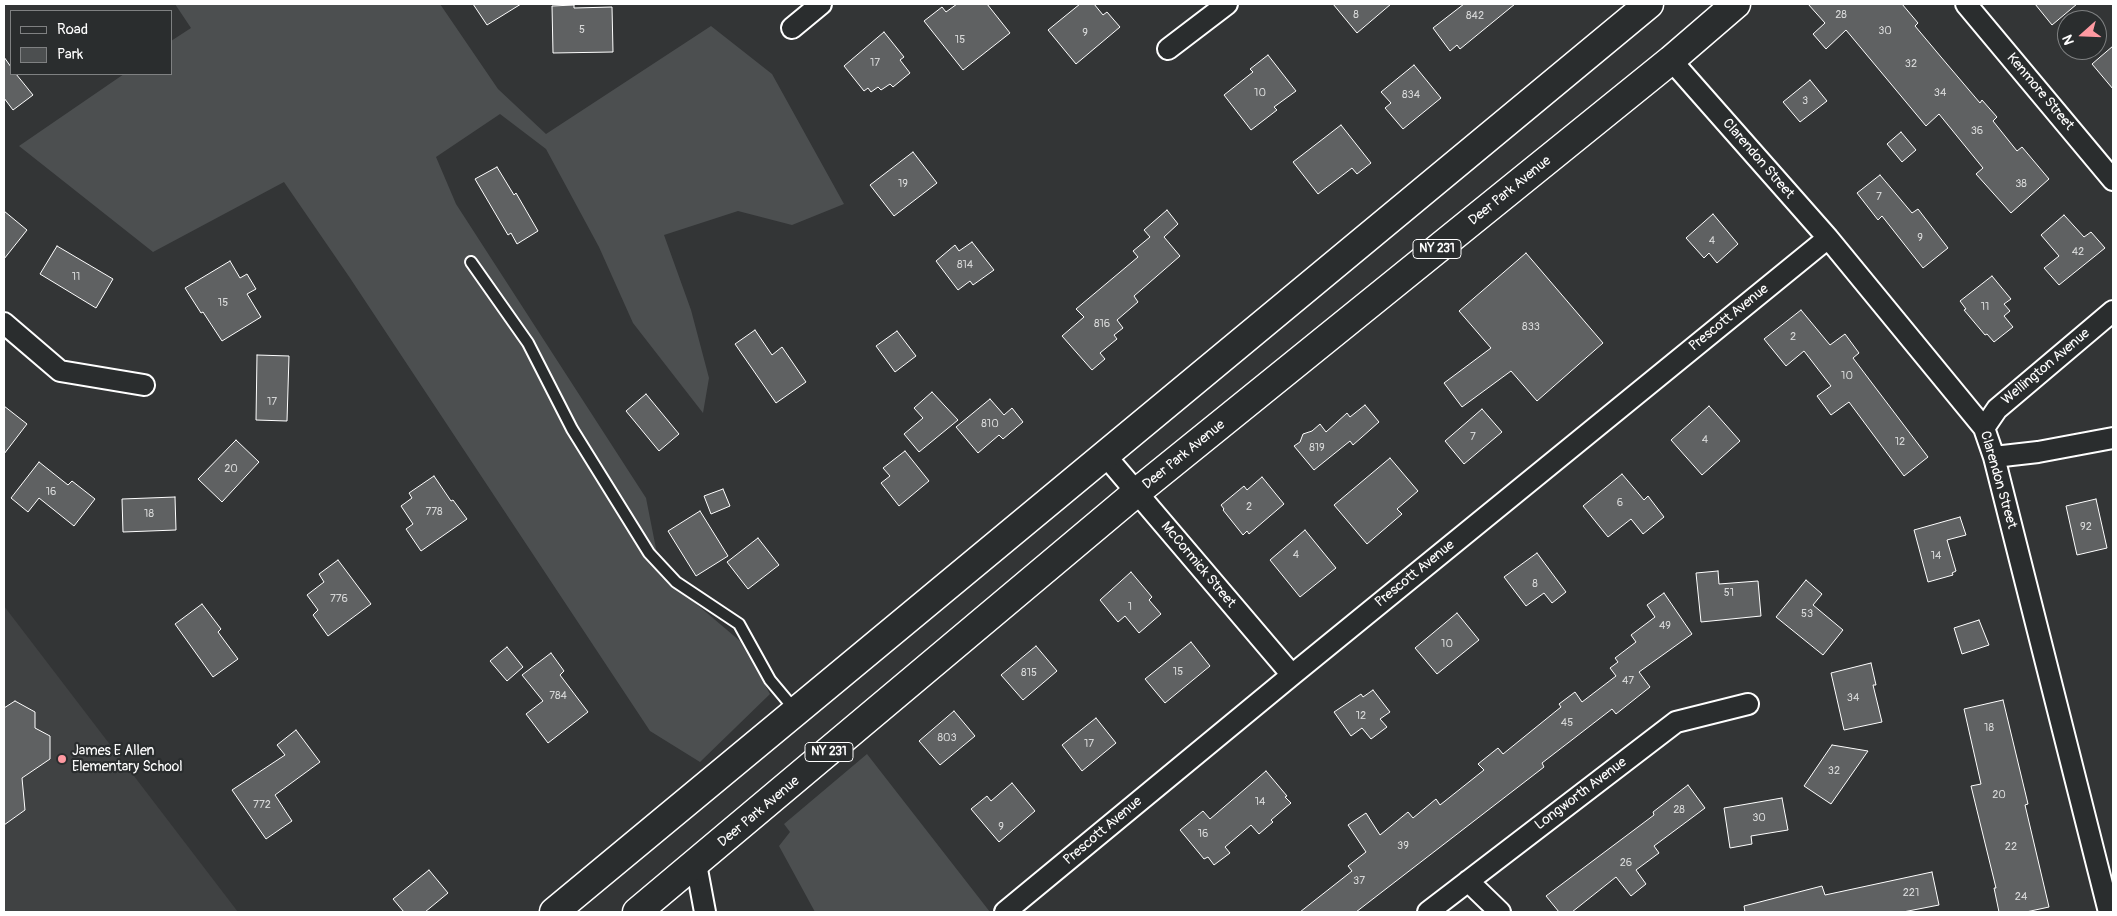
<!DOCTYPE html>
<html>
<head>
<meta charset="utf-8">
<style>
  body { margin:0 }
  #map { position:relative; width:2117px; height:916px; overflow:hidden; background:#333536; font-family:Pangolin,sans-serif }
  canvas { display:block }
  .frame { position:absolute; inset:0; border:5px solid #fff; pointer-events:none }
  .legend { position:absolute; left:10px; top:10px; width:162px; height:65px; box-sizing:border-box; background:#2a2d2e; border:1px solid #7f8182; margin:0; padding:6px 9px; list-style:none; font-size:15px; color:#fff }
  .legend li { display:flex; align-items:center; gap:10px; height:25px }
  .legend b { width:25px; border:1px solid #7f8182 }
  .north { position:absolute; left:2057px; top:10px; width:50px; height:50px; box-sizing:border-box; background:#2a2d2e; border:1px solid #7f8182; border-radius:50%; rotate:250deg; font-size:14px; font-weight:700; line-height:20px; text-align:center; color:#fff }
  .north::after { content:''; display:block; margin:auto; width:18px; height:22px; background:#ff9aa2; clip-path:polygon(50% 0,100% 100%,50% 72%,0 100%) }
</style>
</head>
<body>
<div id="map">
<canvas width="2117" height="916"></canvas>
<div class="frame"></div>
<ul class="legend">
<li><b style="height:6px;background:#2a2d2e"></b>Road</li>
<li><b style="height:14px;background:#4c4f50"></b>Park</li>
</ul>
<div class="north">N</div>
</div>
<script>
const c = document.querySelector('canvas').getContext('2d');
c.lineJoin = 'round';
function paint(path, color) { c.fillStyle = color; c.fill(path, 'evenodd'); }
const poly = rows => new Path2D(rows.map(r => 'M' + r).join(''));
function strokePath(path, color, width, dash) { c.strokeStyle = color; c.lineWidth = width; c.lineCap = dash ? 'butt' : 'round'; c.setLineDash(dash || []); c.stroke(path); }
function drawText(font, color, halo, rows, align = 'center') {
  c.font = font + ' Pangolin,sans-serif'; c.lineWidth = 4.5; c.setLineDash([]); c.textBaseline = 'middle'; c.strokeStyle = halo; c.fillStyle = color; for (const [text, x, y, turn = 0] of rows) {
    c.save(); c.translate(x, y); c.rotate((+turn || 0) * Math.PI / 180); c.textAlign = isNaN(turn) ? turn : align; if (halo) c.strokeText(text, 0, 0); c.fillText(text, 0, 0); c.restore();
  }
}
const built = poly([
  [4,606,238,912,4,912]
]);
const green = poly([
  [175,4,440,4,498,89,546,134,711,26,772,74,844,204,792,225,738,211,664,235,691,310,709,378,703,413,633,323,599,247,546,149,500,114,436,157,456,204,646,498,661,574,740,641,770,694,700,762,650,731,350,278,284,182,153,252,19,146,124,74,171,74,171,41,191,28],
  [867,754,990,912,815,912,779,846,790,832,784,824]
]);
const building = poly([
  [473,4,521,4,487,25,473,4],
  [957,4,987,4,1010,33,963,70,924,21,942,7,946,12,957,4],
  [1080,4,1094,4,1103,15,1107,12,1120,27,1076,64,1048,30,1080,4],
  [1333,4,1391,4,1357,33,1333,4],
  [1464,4,1515,4,1460,49,1457,45,1450,51,1433,28,1464,4],
  [1808,4,1902,4,1918,23,1915,26,1941,57,1980,103,1982,100,1997,117,1993,121,2017,151,2022,147,2049,179,2011,213,1976,174,1983,168,1939,114,1926,126,1846,30,1826,49,1813,34,1825,23,1808,4],
  [2035,4,2077,4,2052,25,2035,4],
  [574,5,574,8,612,7,613,52,553,53,552,6,574,5],
  [884,32,904,57,900,60,910,73,893,87,890,84,881,90,878,87,871,92,868,88,864,91,844,66,884,32],
  [2113,46,2113,89,2092,64,2113,46],
  [1268,55,1296,91,1274,107,1277,110,1251,130,1224,95,1253,72,1250,69,1268,55],
  [4,57,11,67,11,74,16,74,33,95,13,110,4,98,4,57],
  [1414,65,1441,98,1403,129,1385,108,1391,103,1381,92,1414,65],
  [1810,80,1827,101,1800,122,1783,102,1810,80],
  [1341,125,1371,163,1357,174,1352,168,1318,194,1293,162,1341,125],
  [1901,132,1916,150,1902,162,1887,144,1901,132],
  [913,152,937,183,894,216,870,185,913,152],
  [497,167,514,195,516,193,538,231,517,244,511,233,508,235,475,179,497,167],
  [1880,175,1912,213,1918,209,1948,248,1923,268,1882,216,1878,220,1857,193,1880,175],
  [1167,210,1178,224,1164,237,1180,256,1134,296,1138,302,1117,320,1123,328,1114,335,1117,339,1100,353,1105,359,1092,370,1062,336,1084,317,1076,309,1138,257,1133,251,1150,237,1144,230,1167,210],
  [4,211,27,230,4,259,4,211],
  [1713,214,1738,244,1717,263,1709,253,1704,258,1686,238,1713,214],
  [2064,215,2084,237,2091,232,2105,248,2059,285,2044,268,2059,256,2041,235,2064,215],
  [972,242,994,270,973,285,970,281,958,290,936,261,955,245,959,251,972,242],
  [57,246,113,279,96,308,40,274,57,246],
  [1526,253,1603,343,1537,401,1511,371,1462,407,1444,383,1491,348,1459,311,1526,253],
  [230,261,240,278,247,274,256,289,247,294,261,317,222,341,203,312,201,313,185,288,230,261],
  [1992,276,2011,299,2004,304,2010,311,2004,316,2013,327,1994,342,1987,334,1985,335,1964,310,1966,309,1960,301,1992,276],
  [1801,310,1830,345,1845,334,1859,353,1853,358,1928,457,1904,476,1849,402,1831,415,1817,396,1831,386,1804,351,1786,366,1764,339,1801,310],
  [755,330,772,355,782,347,806,382,776,403,735,344,755,330],
  [897,331,916,356,895,372,876,346,897,331],
  [257,355,289,356,287,421,256,420,257,355],
  [932,392,958,420,919,452,904,434,923,418,914,408,932,392],
  [646,394,679,434,659,451,626,411,646,394],
  [990,399,1004,415,1012,408,1023,422,1003,439,999,435,978,453,956,427,990,399],
  [1365,405,1379,422,1353,445,1350,441,1314,470,1294,446,1300,442,1303,434,1312,431,1320,424,1326,432,1347,413,1350,417,1365,405],
  [4,406,27,424,4,454,4,406],
  [1709,406,1740,441,1702,475,1671,440,1709,406],
  [1482,409,1502,432,1464,464,1445,441,1482,409],
  [236,440,259,462,222,502,198,479,236,440],
  [905,451,929,481,899,506,881,483,890,476,883,468,905,451],
  [1390,458,1418,491,1397,509,1402,514,1367,544,1334,505,1390,458],
  [39,462,68,485,72,481,95,499,74,526,39,498,28,512,11,498,39,462],
  [1622,474,1644,500,1648,496,1664,517,1643,534,1631,519,1608,537,1583,506,1622,474],
  [434,476,451,501,453,500,467,519,421,551,406,529,413,524,401,506,412,498,409,493,434,476],
  [1262,477,1284,504,1249,534,1247,531,1243,535,1223,510,1224,509,1221,505,1244,486,1247,490,1262,477],
  [723,489,730,506,711,514,704,496,723,489],
  [175,497,176,530,123,532,122,499,175,497],
  [2096,499,2107,548,2077,555,2066,506,2096,499],
  [700,511,728,556,696,576,668,531,700,511],
  [1960,517,1966,535,1947,540,1956,571,1952,573,1953,575,1928,582,1914,530,1960,517],
  [1305,530,1336,568,1300,597,1270,560,1305,530],
  [758,538,779,565,748,589,727,562,758,538],
  [1537,553,1566,592,1552,603,1544,593,1526,606,1504,577,1537,553],
  [338,560,371,604,328,636,313,615,318,610,307,595,324,582,319,574,338,560],
  [1718,571,1719,584,1758,581,1761,616,1701,622,1696,573,1718,571],
  [1131,572,1152,597,1149,600,1161,614,1139,633,1125,616,1118,622,1100,600,1131,572],
  [1806,580,1822,594,1813,605,1843,630,1823,655,1776,617,1806,580],
  [1664,593,1692,634,1639,672,1650,687,1616,714,1612,709,1542,763,1544,767,1356,912,1300,912,1352,871,1348,866,1366,852,1348,825,1366,813,1380,835,1408,812,1413,818,1436,799,1440,805,1484,770,1478,764,1498,748,1503,754,1561,707,1559,704,1575,692,1582,702,1616,676,1610,668,1618,662,1615,658,1636,642,1631,635,1655,617,1647,605,1664,593],
  [202,604,221,629,218,632,238,659,213,677,175,624,202,604],
  [1457,613,1479,640,1437,674,1415,648,1457,613],
  [1979,620,1989,645,1962,654,1954,628,1979,620],
  [1191,642,1210,666,1165,703,1145,679,1191,642],
  [1036,646,1057,671,1023,700,1001,675,1036,646],
  [507,647,523,667,507,681,490,661,507,647],
  [551,653,564,671,560,675,588,712,548,743,526,714,543,701,522,675,551,653],
  [1871,663,1876,685,1873,685,1882,722,1844,730,1831,673,1871,663],
  [1373,690,1390,712,1380,719,1387,727,1371,739,1362,728,1351,736,1334,712,1361,694,1363,697,1373,690],
  [2003,700,2028,804,2025,805,2049,907,2026,912,1999,912,1994,888,1996,888,1971,786,1981,784,1964,709,2003,700],
  [15,701,35,712,35,728,50,736,50,759,22,778,25,810,4,825,4,708,15,701],
  [954,711,975,736,940,765,919,741,954,711],
  [1096,718,1116,743,1082,771,1062,745,1096,718],
  [296,730,320,762,275,795,292,821,266,839,232,790,285,755,277,745,296,730],
  [1832,745,1868,751,1831,804,1804,786,1832,745],
  [1266,771,1287,796,1285,797,1291,803,1271,820,1273,822,1259,834,1251,825,1225,847,1230,853,1214,865,1208,857,1204,859,1180,830,1203,811,1210,819,1266,771],
  [1012,783,1035,811,999,842,971,809,987,796,991,801,1012,783],
  [1688,785,1705,808,1654,846,1659,853,1636,870,1646,884,1631,896,1616,877,1572,912,1559,912,1546,896,1654,815,1653,812,1688,785],
  [1782,798,1788,830,1751,836,1752,844,1730,848,1724,808,1782,798],
  [429,870,448,893,425,912,404,912,393,899,429,870],
  [1932,872,1939,905,1903,912,1745,912,1744,906,1822,886,1825,895,1932,872]
]);
const lane = poly([
  [471,262,528,343,572,429,649,553,676,582,739,624,770,680,796,711]
]);
const street = poly([
  [1966,4,2113,180],
  [792,28,821,4],
  [1168,49,1227,4],
  [1671,60,1828,238,1984,428,1994,457,2109,912],
  [4,323,60,371,144,385],
  [1984,428,1997,409,2113,311],
  [1104,454,1292,675],
  [1994,457,2038,452,2113,438],
  [696,864,705,912],
  [1468,881,1500,912],
  [1005,912,1292,675,1828,238],
  [1428,912,1676,722,1748,704]
]);
const primary = poly([
  [554,912,1649,4],
  [637,912,1137,492,1671,60,1736,4]
]);
const markers = [
  [62,759,5,"#ff9aa2"]
];
const numberNames = [
  ["8",1356,15],
  ["28",1841,15],
  ["842",1475,16],
  ["5",582,30],
  ["30",1885,31],
  ["9",1085,33],
  ["15",960,40],
  ["17",875,63],
  ["32",1911,64],
  ["10",1260,93],
  ["34",1940,93],
  ["834",1411,95],
  ["3",1805,101],
  ["36",1977,131],
  ["19",903,184],
  ["38",2021,184],
  ["7",1879,197],
  ["9",1920,238],
  ["4",1712,241],
  ["42",2078,252],
  ["814",965,265],
  ["11",76,277],
  ["15",223,303],
  ["11",1985,307],
  ["816",1102,324],
  ["833",1531,327],
  ["2",1793,337],
  ["10",1847,376],
  ["17",272,402],
  ["810",990,424],
  ["7",1473,437],
  ["4",1705,440],
  ["12",1900,442],
  ["819",1317,448],
  ["20",231,469],
  ["16",51,492],
  ["6",1620,503],
  ["2",1249,507],
  ["778",434,512],
  ["18",149,514],
  ["92",2086,527],
  ["4",1296,555],
  ["14",1936,556],
  ["8",1535,584],
  ["51",1729,593],
  ["776",339,599],
  ["1",1130,607],
  ["53",1807,614],
  ["49",1665,626],
  ["10",1447,644],
  ["15",1178,672],
  ["815",1029,673],
  ["47",1628,681],
  ["784",558,696],
  ["34",1853,698],
  ["12",1361,716],
  ["45",1567,723],
  ["18",1989,728],
  ["803",947,738],
  ["17",1089,744],
  ["32",1834,771],
  ["20",1999,795],
  ["14",1260,802],
  ["772",262,805],
  ["28",1679,810],
  ["30",1759,818],
  ["9",1001,827],
  ["16",1203,834],
  ["39",1403,846],
  ["22",2011,847],
  ["26",1626,863],
  ["37",1359,881],
  ["221",1911,893],
  ["24",2021,897]
];
const shields = [
  [1437,249,48],
  [829,752,48]
];
const shieldNames = [
  ["NY 231",1437,249],
  ["NY 231",829,752]
];
const streetNames = [
  ["Kenmore Street",2040,92,50],
  ["Clarendon Street",1758,159,49],
  ["Deer Park Avenue",1510,191,-39],
  ["Prescott Avenue",1729,318,-39],
  ["Wellington Avenue",2046,367,-40],
  ["Deer Park Avenue",1184,455,-39],
  ["Clarendon Street",1998,480,74],
  ["McCormick Street",1198,565,50],
  ["Prescott Avenue",1415,574,-39],
  ["Longworth Avenue",1581,794,-37],
  ["Deer Park Avenue",759,812,-40],
  ["Prescott Avenue",1103,831,-40]
];
const poiNames = [
  ["James E Allen",72,751],
  ["Elementary School",72,767]
];
paint(built, '#404243');
paint(green, '#4c4f50');
paint(building, '#5f6162');
strokePath(building, '#fff', 1);
strokePath(lane, '#fff', 14);
strokePath(street, '#fff', 24);
strokePath(primary, '#fff', 31);
strokePath(lane, '#2a2d2e', 10);
strokePath(street, '#2a2d2e', 20);
strokePath(primary, '#2a2d2e', 28);
for (const [x, y, r, color] of markers) { const dot = new Path2D(); dot.arc(x, y, r, 0, 2 * Math.PI); c.fillStyle = color; c.fill(dot); strokePath(dot, '#2a2d2e', 2); }
drawText('11px', '#d7d8d8', null, numberNames);
for (const [x, y, w] of shields) { const box = new Path2D(); box.roundRect(x - w / 2, y - 9.5, w, 19, 4); c.fillStyle = '#2a2d2e'; c.fill(box); strokePath(box, '#fff', 1); }
drawText('bold 12px', '#fff', null, shieldNames);
drawText('14px', '#fff', '#2a2d2e', streetNames);
drawText('14px', '#fff', '#2a2d2e', poiNames, 'left');
</script>
</body>
</html>
